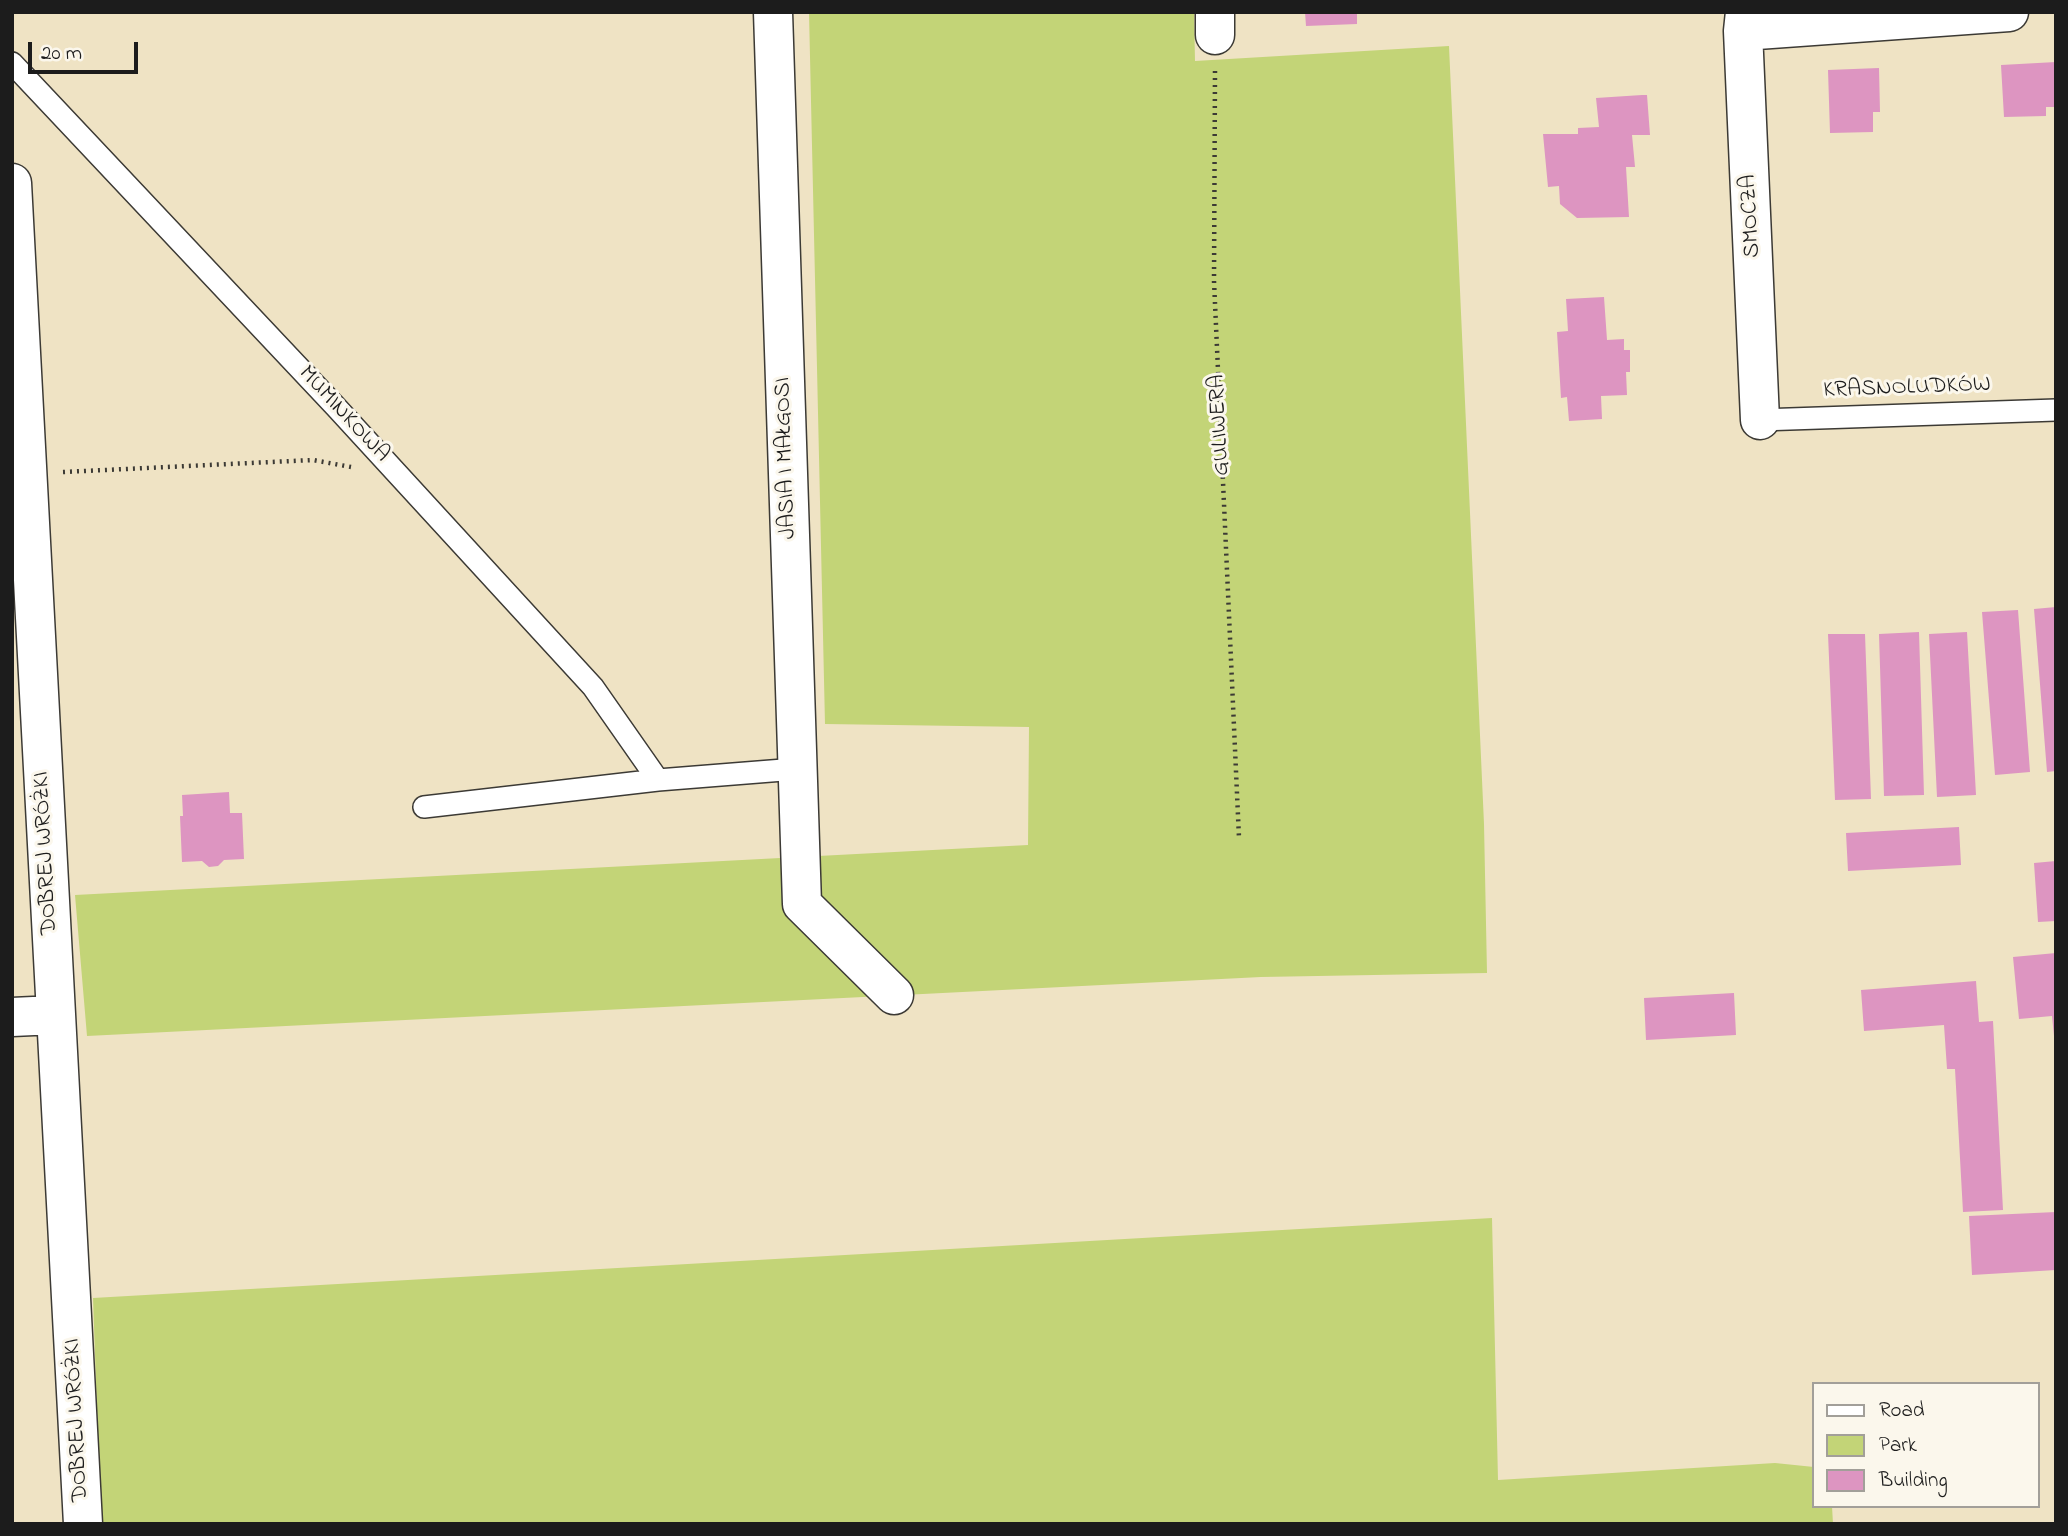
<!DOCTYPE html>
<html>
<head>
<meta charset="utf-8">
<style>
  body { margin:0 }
  #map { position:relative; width:2068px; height:1536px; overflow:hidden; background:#efe3c4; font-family:"Indie Flower",sans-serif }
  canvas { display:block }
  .frame { position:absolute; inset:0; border:14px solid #1c1c1c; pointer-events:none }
  .legend { position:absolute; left:1812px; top:1382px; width:228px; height:126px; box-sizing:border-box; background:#fbf7ec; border:2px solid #a29f99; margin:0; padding:9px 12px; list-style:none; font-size:21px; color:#1c1c1c }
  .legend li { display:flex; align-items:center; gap:14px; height:35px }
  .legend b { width:35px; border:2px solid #a29f99 }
  .scale { position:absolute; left:28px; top:42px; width:110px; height:32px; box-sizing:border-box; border:4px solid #1c1c1c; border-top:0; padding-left:9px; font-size:21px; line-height:24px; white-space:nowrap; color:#1c1c1c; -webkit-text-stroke:5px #fbf7ec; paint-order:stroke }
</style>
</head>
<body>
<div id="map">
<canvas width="2068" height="1536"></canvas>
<div class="frame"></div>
<ul class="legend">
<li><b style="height:9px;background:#fff"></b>Road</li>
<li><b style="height:19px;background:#c3d477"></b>Park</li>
<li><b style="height:19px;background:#dd95c1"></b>Building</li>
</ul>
<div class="scale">20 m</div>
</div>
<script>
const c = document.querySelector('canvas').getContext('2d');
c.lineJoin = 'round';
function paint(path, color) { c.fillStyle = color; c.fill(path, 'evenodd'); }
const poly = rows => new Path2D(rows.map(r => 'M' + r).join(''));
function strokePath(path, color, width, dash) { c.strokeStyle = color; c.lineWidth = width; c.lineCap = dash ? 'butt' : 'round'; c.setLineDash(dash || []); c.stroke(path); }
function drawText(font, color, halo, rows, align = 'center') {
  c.font = font + ' "Indie Flower",sans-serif'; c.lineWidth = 6; c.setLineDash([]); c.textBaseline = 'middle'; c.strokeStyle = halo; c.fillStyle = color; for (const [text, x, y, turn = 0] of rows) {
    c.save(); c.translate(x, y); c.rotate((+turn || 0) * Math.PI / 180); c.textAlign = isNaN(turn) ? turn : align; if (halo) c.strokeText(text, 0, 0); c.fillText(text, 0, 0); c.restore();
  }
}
const green = poly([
  [809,12,1194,12,1195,61,1449,46,1484,824,1487,973,1261,977,87,1036,75,895,1028,845,1029,727,825,724],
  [1492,1218,1498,1480,1775,1463,1814,1467,1814,1506,1832,1506,1833,1524,101,1524,93,1298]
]);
const building = poly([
  [1305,12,1357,12,1357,24,1306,26],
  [2056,62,2056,107,2046,107,2046,116,2004,117,2001,65],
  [1879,68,1880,112,1873,112,1873,132,1830,133,1828,70],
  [1642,95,1647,95,1650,135,1632,135,1635,167,1626,167,1629,217,1577,218,1560,204,1559,186,1548,187,1543,134,1578,134,1578,128,1599,127,1596,98],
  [1604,297,1607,340,1624,339,1624,350,1630,350,1630,372,1626,372,1627,395,1601,396,1602,419,1569,421,1567,397,1561,398,1557,332,1568,331,1566,299],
  [2056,607,2056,771,2047,772,2034,609],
  [2018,610,2030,772,1995,775,1982,612],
  [1919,632,1924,795,1884,796,1879,634],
  [1967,632,1976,795,1937,797,1929,634],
  [1828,634,1865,634,1871,799,1835,800],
  [229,792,230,813,242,813,244,859,224,860,218,866,209,867,202,861,182,862,180,816,183,816,182,795],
  [1959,827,1961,865,1848,871,1846,833],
  [2056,861,2056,921,2038,922,2034,863],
  [2056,953,2056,1035,2054,1036,2052,1016,2019,1019,2013,957],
  [1976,981,1979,1022,1993,1021,2003,1210,1963,1212,1955,1069,1947,1069,1944,1025,1864,1031,1861,990],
  [1734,993,1736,1035,1646,1040,1644,998],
  [2056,1212,2056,1270,1972,1275,1969,1216]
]);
const path = poly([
  [1215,71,1214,281,1239,838],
  [63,472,313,460,351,467]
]);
const lane = poly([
  [12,63,336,407,593,687,658,780],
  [1760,420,2056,410],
  [424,807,658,780,796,769]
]);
const street = poly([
  [773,12,802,904,894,995],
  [1215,12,1215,35],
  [1745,12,1743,31,1760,420],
  [1743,31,2009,12],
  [12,183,83,1524],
  [12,1017,55,1015]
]);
const streetNames = [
  ["SMOCZA",1752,216,-93],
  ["KRASNOLUDKÓW",1907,389,-2],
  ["MUMINKOWA",343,415,47],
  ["GULIWERA",1221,425,-93],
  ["JASIA I MAŁGOSI",787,458,-92],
  ["DOBREJ WRÓŻKI",47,853,-93],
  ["DOBREJ WRÓŻKI",78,1420,-93]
];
paint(green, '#c3d477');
paint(building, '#dd95c1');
strokePath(lane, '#3c3a35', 24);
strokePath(street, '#3c3a35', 41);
strokePath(path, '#3c3a35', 4.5, [2, 5]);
strokePath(lane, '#fff', 21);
strokePath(street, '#fff', 38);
drawText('23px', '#1c1c1c', '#fbf7ec', streetNames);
</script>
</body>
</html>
